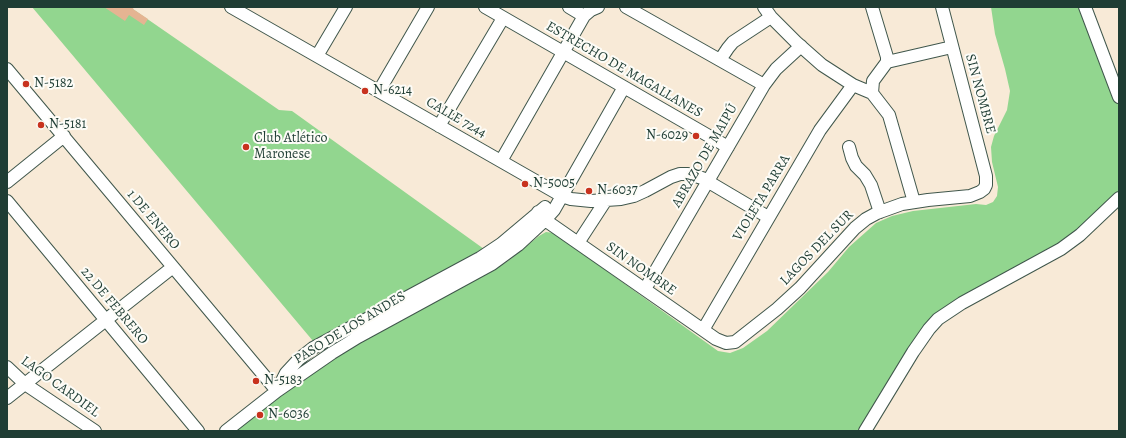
<!DOCTYPE html>
<html>
<head>
<meta charset="utf-8">
<style>
  body { margin:0 }
  #map { position:relative; width:1126px; height:438px; overflow:hidden; background:#f8ead7; font-family:Alegreya,serif }
  canvas { display:block }
  .frame { position:absolute; inset:0; border:8px solid #1f3d34; pointer-events:none }
</style>
</head>
<body>
<div id="map">
<canvas width="1126" height="438"></canvas>
<div class="frame"></div>
</div>
<script>
const c = document.querySelector('canvas').getContext('2d');
c.lineJoin = 'round';
function paint(path, color) { c.fillStyle = color; c.fill(path, 'evenodd'); }
const poly = rows => new Path2D(rows.map(r => 'M' + r).join(''));
function strokePath(path, color, width, dash) { c.strokeStyle = color; c.lineWidth = width; c.lineCap = dash ? 'butt' : 'round'; c.setLineDash(dash || []); c.stroke(path); }
function drawText(font, color, halo, rows, align = 'center') {
  c.font = font + ' Alegreya,serif'; c.lineWidth = 4; c.setLineDash([]); c.textBaseline = 'middle'; c.strokeStyle = halo; c.fillStyle = color; for (const [text, x, y, turn = 0] of rows) {
    c.save(); c.translate(x, y); c.rotate((+turn || 0) * Math.PI / 180); c.textAlign = isNaN(turn) ? turn : align; if (halo) c.strokeText(text, 0, 0); c.fillText(text, 0, 0); c.restore();
  }
}
const green = poly([
  [32,7,130,7,279,110,292,111,484,249,313,341],
  [991,7,1085,7,1119,97,1119,198,1080,235,938,319,865,431,233,431,283,393,359,342,491,272,508,261,539,236,546,232,554,233,718,351,730,353,743,348,767,331,828,272,849,247,876,223,892,216,913,211,976,204,986,205,993,202,997,196,998,187,992,162,991,147,994,136,1007,110,1010,91,1005,69,995,34]
]);
const building = poly([
  [104,7,134,7,133,9,148,19,144,25,129,15,125,21]
]);
const minor = poly([
  [231,7,562,196,571,199,591,201,621,199,634,196,645,191,671,177,680,174,688,174,702,178,768,217],
  [485,7,728,147],
  [569,7,584,16],
  [626,7,764,85],
  [764,7,771,17,796,42,822,65,853,85,872,93],
  [872,7,887,57,887,62,873,81,872,93,889,115,914,202],
  [1085,7,1119,97],
  [317,56,346,7],
  [720,60,728,48,733,42,771,17],
  [887,62,952,47],
  [7,69,277,391],
  [379,91,428,7],
  [439,126,503,18],
  [849,147,852,158,856,166,865,175,871,185,880,212],
  [501,161,584,16,591,10,598,7],
  [7,182,64,136],
  [7,201,198,431],
  [538,212,545,220,716,339,726,343,735,342,777,309,800,288,855,228,866,219,877,213,902,204,928,200,970,196,980,192,984,189,986,185,986,176,942,7],
  [578,243,606,200],
  [645,289,764,85,776,69,801,46],
  [703,330,820,130,853,85],
  [7,367,25,384,95,431],
  [277,391,286,373,299,359,313,348,480,258,501,244,545,207],
  [7,398,173,267],
  [226,431,277,391,332,353,358,337,492,264,518,245,545,220,554,210,624,87],
  [865,431,913,352,929,329,938,319,962,303,1061,249,1080,235,1119,198]
]);
const markers = [
  [26,84,4,"#c8321e"],
  [365,91,4,"#c8321e"],
  [41,125,4,"#c8321e"],
  [696,136,4,"#c8321e"],
  [246,147,4,"#c8321e"],
  [525,184,4,"#c8321e"],
  [589,191,4,"#c8321e"],
  [256,381,4,"#c8321e"],
  [260,415,4,"#c8321e"]
];
const streetNames = [
  ["ESTRECHO DE MAGALLANES",624,70,30],
  ["SIN NOMBRE",980,94,75],
  ["CALLE 7244",456,118,30],
  ["ABRAZO DE MAIPÚ",705,156,-60],
  ["VIOLETA PARRA",762,198,-59],
  ["1 DE ENERO",153,220,50],
  ["LAGOS DEL SUR",817,248,-46],
  ["SIN NOMBRE",641,269,35],
  ["22 DE FEBRERO",114,306,50],
  ["PASO DE LOS ANDES",350,328,-31],
  ["LAGO CARDIEL",60,387,36]
];
const poiNames = [
  ["N-5182",34,84],
  ["N-6214",373,91],
  ["N-5181",49,125],
  ["N-6029",688,136,"right"],
  ["Club Atlético",254,139],
  ["Maronese",254,155],
  ["N-5005",533,184],
  ["N-6037",597,191],
  ["N-5183",264,381],
  ["N-6036",268,415]
];
paint(green, '#92d68f');
paint(building, '#e5b492');
strokePath(minor, '#40574c', 14);
strokePath(minor, '#fff', 12);
for (const [x, y, r, color] of markers) { const dot = new Path2D(); dot.arc(x, y, r, 0, 2 * Math.PI); c.fillStyle = color; c.fill(dot); strokePath(dot, '#fdfcf7', 1.5); }
drawText('14px', '#1f3d34', '#fdfcf7', streetNames);
drawText('14px', '#1f3d34', '#fdfcf7', poiNames, 'left');
</script>
</body>
</html>
